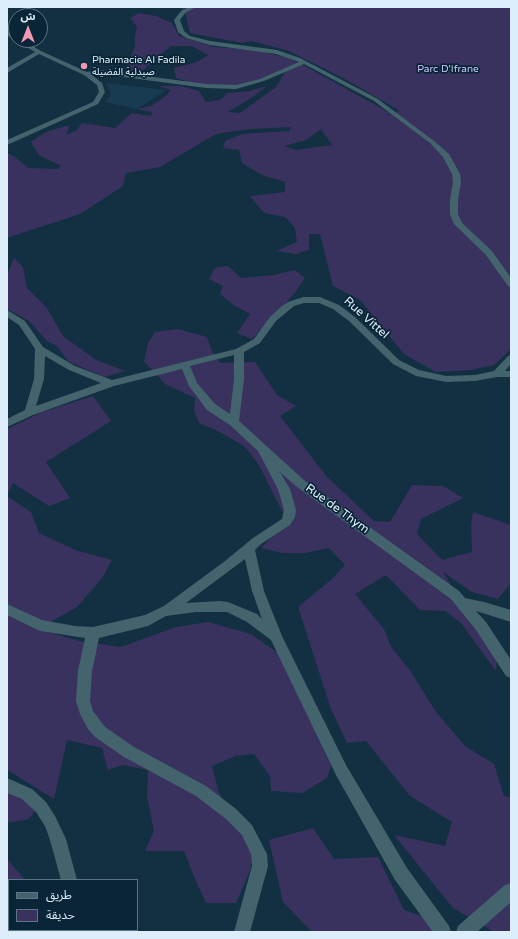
<!DOCTYPE html>
<html>
<head>
<meta charset="utf-8">
<style>
  body { margin:0 }
  #map { position:relative; width:518px; height:939px; overflow:hidden; background:#132f42; font-family:"Varela Round","Noto Sans Arabic",sans-serif }
  canvas { display:block }
  .frame { position:absolute; inset:0; border:8px solid #ddedf9; pointer-events:none }
  .legend { position:absolute; left:8px; top:879px; width:130px; height:52px; box-sizing:border-box; background:#092537; border:1px solid #5e7585; margin:0; padding:5px 7px; list-style:none; font-size:12px; color:#ddedf9 }
  .legend li { display:flex; align-items:center; gap:8px; height:20px }
  .legend b { width:20px; border:1px solid #5e7585 }
  .north { position:absolute; left:8px; top:8px; width:40px; height:40px; box-sizing:border-box; background:#092537; border:1px solid #5e7585; border-radius:50%; rotate:0deg; font-size:11px; font-weight:700; line-height:16px; text-align:center; color:#ddedf9 }
  .north::after { content:''; display:block; margin:auto; width:14px; height:18px; background:#f19ab2; clip-path:polygon(50% 0,100% 100%,50% 72%,0 100%) }
</style>
</head>
<body>
<div id="map">
<canvas width="518" height="939"></canvas>
<div class="frame"></div>
<ul class="legend">
<li><b style="height:5px;background:#43646d"></b>طريق</li>
<li><b style="height:11px;background:#39325e"></b>حديقة</li>
</ul>
<div class="north">ش</div>
</div>
<script>
const c = document.querySelector('canvas').getContext('2d');
c.lineJoin = 'round';
function paint(path, color) { c.fillStyle = color; c.fill(path, 'evenodd'); }
const poly = rows => new Path2D(rows.map(r => 'M' + r).join(''));
function strokePath(path, color, width, dash) { c.strokeStyle = color; c.lineWidth = width; c.lineCap = dash ? 'butt' : 'round'; c.setLineDash(dash || []); c.stroke(path); }
function drawText(font, color, halo, rows, align = 'center') {
  c.font = font + ' "Varela Round","Noto Sans Arabic",sans-serif'; c.lineWidth = 3.5; c.setLineDash([]); c.textBaseline = 'middle'; c.strokeStyle = halo; c.fillStyle = color; for (const [text, x, y, turn = 0] of rows) {
    c.save(); c.translate(x, y); c.rotate((+turn || 0) * Math.PI / 180); c.textAlign = isNaN(turn) ? turn : align; if (halo) c.strokeText(text, 0, 0); c.fillText(text, 0, 0); c.restore();
  }
}
const built = poly([
  [106,83,167,90,137,109,105,102,111,95]
]);
const green = poly([
  [181,7,511,7,511,349,494,365,471,370,436,372,404,354,360,300,333,286,320,234,309,234,309,250,296,254,276,251,297,242,295,228,285,217,264,213,250,196,285,192,285,182,262,175,242,163,239,150,223,148,225,141,242,134,289,131,291,127,250,129,216,134,160,167,126,173,123,186,80,214,7,238,7,153,15,157,28,168,58,169,61,166,39,155,31,142,46,132,69,125,67,135,77,130,82,123,115,128,132,113,151,116,152,112,137,109,151,106,167,95,170,90,158,86,181,86,199,91,206,102,220,100,227,93,250,91,267,86,251,98,228,112,240,113,276,87,285,72,265,79,236,86,200,85,176,78,174,68,197,62,208,55,192,46,171,46,143,70,125,71,135,46,135,36,137,27,130,18,139,13,156,16,172,23,179,36,198,42,215,47,251,50,286,57,305,66,390,113,376,117,400,111,343,78,289,51,251,41,243,43,190,33,186,16],
  [321,129,332,145,296,150,284,146,306,140],
  [14,258,23,267,27,288,47,308,63,336,96,360,125,371,104,377,68,361,57,346,47,341,29,321,7,309,7,276],
  [228,266,241,278,274,275,295,270,305,278,294,294,252,339,237,333,250,314,232,304,220,294,223,286,209,279,215,268],
  [178,329,207,337,212,351,220,363,255,362,277,395,296,406,280,416,327,477,374,521,390,522,412,485,443,486,463,498,421,519,417,534,442,560,472,552,471,525,473,512,511,525,511,583,498,599,472,592,443,572,469,615,497,656,496,671,461,623,445,611,420,610,386,575,355,594,384,629,391,647,409,669,436,712,465,746,494,764,504,796,511,798,511,932,494,932,453,908,394,835,445,846,452,822,410,796,366,741,347,743,331,709,298,607,332,579,345,565,329,548,305,553,283,553,261,548,287,521,259,465,244,446,218,431,199,423,194,410,195,398,165,384,144,361,148,343,155,332],
  [93,396,111,421,46,462,70,498,49,506,13,483,7,495,7,429,42,412],
  [7,496,31,512,39,533,75,550,112,560,102,578,77,607,38,629,79,641,121,647,176,627,208,622,251,634,278,653,297,690,331,766,327,778,302,793,271,791,270,776,254,754,236,756,212,766,218,790,231,814,254,846,250,871,236,903,206,903,194,877,184,851,145,851,154,831,147,796,148,770,123,765,108,770,102,748,67,740,54,799,7,770],
  [7,787,37,808,29,819,7,823],
  [313,828,334,859,378,857,404,910,437,921,447,932,312,932,283,902,269,840],
  [7,859,25,880,9,880,9,930,73,930,75,932,7,932]
]);
const minor = poly([
  [189,7,196,7,185,13,180,20,184,31,190,36,210,41,277,50,300,58,378,99,434,141,449,154,460,174,461,182,458,200,458,214,462,223,492,251,511,278,511,287,508,286,486,255,454,224,450,214,450,200,453,182,452,174,443,157,430,143,374,101,304,64,264,81,236,89,206,88,101,74,92,75,102,83,105,92,98,104,7,145,7,140,93,102,99,92,97,85,84,75,39,54,7,73,7,68,35,52,8,36,7,26,16,36,16,40,22,40,41,51,87,72,101,70,206,84,236,85,260,79,299,62,276,54,210,45,186,38,178,32,174,20,181,11,189,7],
  [303,297,320,297,339,305,355,317,399,360,419,370,446,376,475,375,494,371,508,356,511,355,511,364,505,371,511,371,511,377,497,377,475,381,446,382,416,376,393,364,349,321,333,309,319,303,304,303,294,306,276,321,260,343,244,352,244,379,239,421,305,481,459,591,465,598,484,602,511,610,511,622,476,611,486,622,511,660,511,678,506,676,476,630,451,599,297,487,280,472,290,489,296,510,295,517,290,525,261,544,255,550,264,591,282,636,346,765,407,868,449,926,451,932,433,932,395,880,336,775,271,640,247,622,227,612,196,612,166,616,148,626,99,638,92,671,90,701,93,711,105,727,134,747,206,786,236,809,252,825,267,854,268,866,250,932,234,932,252,866,251,854,242,835,226,819,196,796,124,757,95,737,88,729,80,714,76,701,78,671,85,638,40,631,7,615,7,604,42,620,75,626,93,627,145,615,164,606,225,561,253,538,282,519,284,510,278,489,258,451,230,425,207,410,189,386,182,369,114,386,33,415,7,427,7,419,25,410,34,379,35,349,19,325,7,317,7,310,25,321,43,347,75,366,112,380,236,349,254,339,270,317,282,306,288,302,303,297],
  [234,355,234,379,230,414,215,404,197,383,190,366,234,355],
  [45,356,69,370,101,383,36,406,44,379,45,356],
  [245,559,252,591,262,619,257,614,228,602,220,601,186,603,245,559],
  [7,778,32,789,46,802,55,816,66,839,77,880,61,880,50,840,45,826,36,812,22,799,7,793,7,778],
  [511,883,511,902,477,932,456,932,458,926,505,885,511,883],
  [69,930,85,930,85,932,69,932,69,930]
]);
const markers = [
  [84,66,4,"#f19ab2"]
];
const farPoinames = [
  ["Pharmacie Al Fadila",92,60],
  ["صيدلية الفضيلة",92,72]
];
const farParknames = [
  ["Parc D'Ifrane",448,69]
];
const streetNames = [
  ["Rue Vittel",366,318,42],
  ["Rue de Thym",337,509,36]
];
paint(built, '#183b51');
paint(green, '#39325e');
paint(minor, '#43646d');
for (const [x, y, r, color] of markers) { const dot = new Path2D(); dot.arc(x, y, r, 0, 2 * Math.PI); c.fillStyle = color; c.fill(dot); strokePath(dot, '#092537', 1.5); }
drawText('10px', '#ddedf9', '#092537', farPoinames, 'left');
drawText('10px', '#cec9fd', '#092537', farParknames);
drawText('12px', '#ddedf9', '#092537', streetNames);
</script>
</body>
</html>
